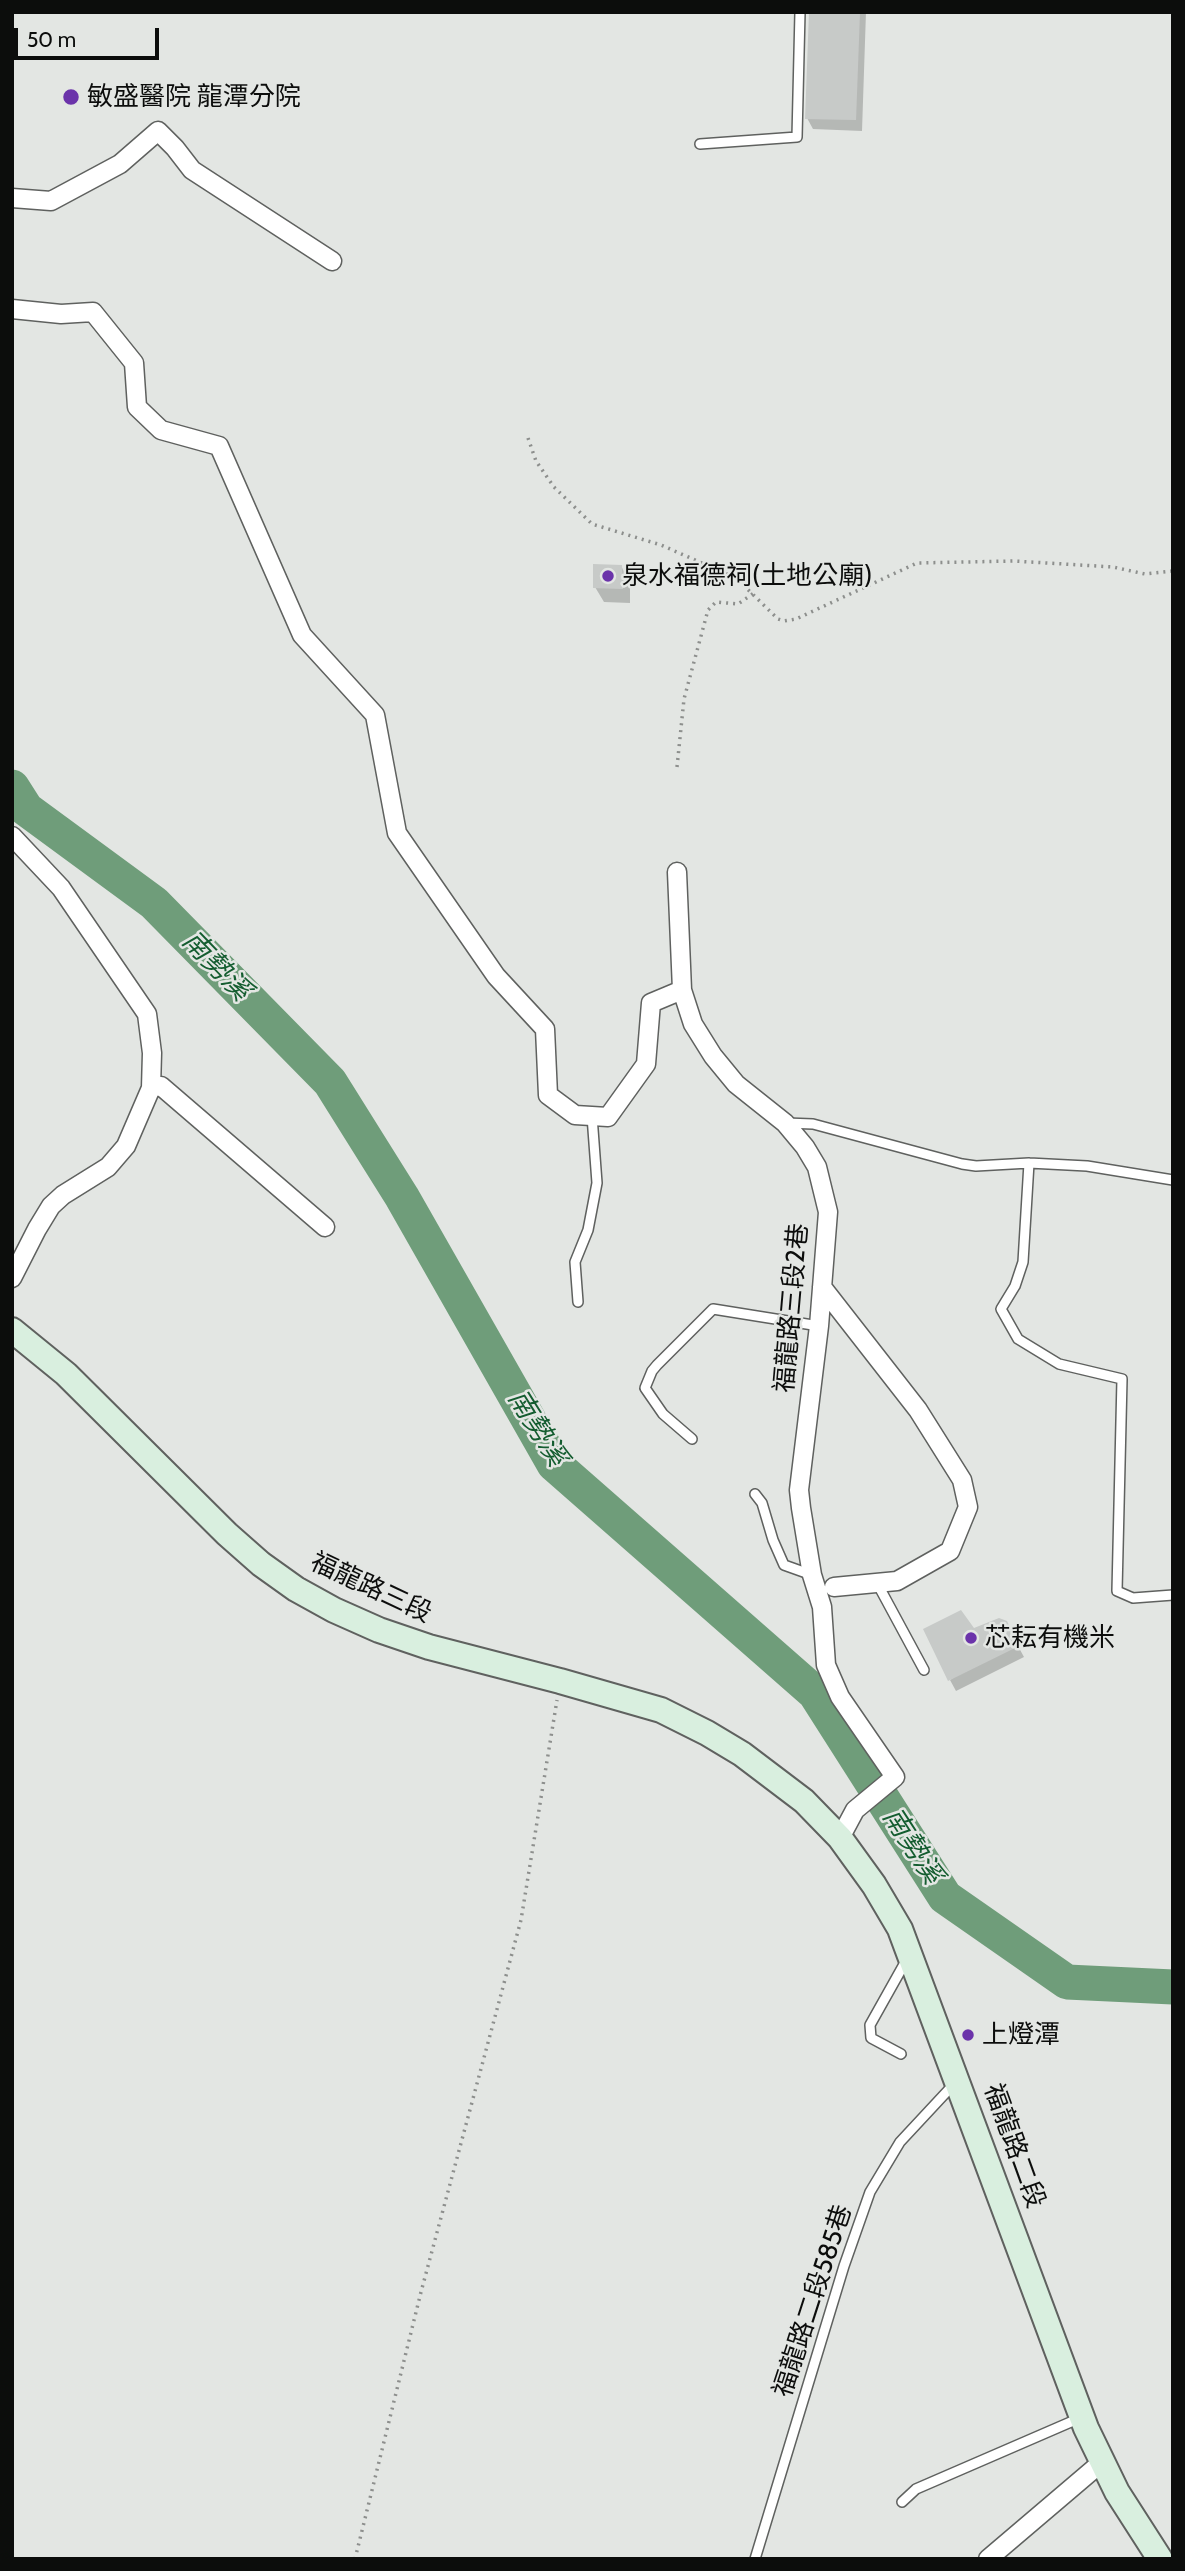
<!DOCTYPE html>
<html>
<head>
<meta charset="utf-8">
<style>
  body { margin:0 }
  #map { position:relative; width:1185px; height:2571px; overflow:hidden; background:#e3e6e3; font-family:Cabin,sans-serif }
  canvas { display:block }
  .frame { position:absolute; inset:0; border:14px solid #0c0d0c; pointer-events:none }
  .scale { position:absolute; left:14px; top:28px; width:145px; height:32px; box-sizing:border-box; border:4px solid #0c0d0c; border-top:0; padding-left:9px; font-size:21px; line-height:24px; white-space:nowrap; color:#0c0d0c; -webkit-text-stroke:5px #e3e6e3; paint-order:stroke }
</style>
</head>
<body>
<div id="map">
<canvas width="1185" height="2571"></canvas>
<div class="frame"></div>
<div class="scale">50 m</div>
</div>
<script>
const c = document.querySelector('canvas').getContext('2d');
c.lineJoin = 'round';
function paint(path, color) { c.fillStyle = color; c.fill(path, 'evenodd'); }
const poly = rows => new Path2D(rows.map(r => 'M' + r).join(''));
function strokePath(path, color, width, dash) { c.strokeStyle = color; c.lineWidth = width; c.lineCap = dash ? 'butt' : 'round'; c.setLineDash(dash || []); c.stroke(path); }
function drawText(font, color, halo, rows, align = 'center') {
  c.font = font + ' Cabin,"Noto Sans TC",sans-serif'; c.lineWidth = 5; c.setLineDash([]); c.textBaseline = 'middle'; c.strokeStyle = halo; c.fillStyle = color; for (const [text, x, y, turn = 0] of rows) {
    c.save(); c.translate(x, y); c.rotate((+turn || 0) * Math.PI / 180); c.textAlign = isNaN(turn) ? turn : align; if (halo) c.strokeText(text, 0, 0); c.fillText(text, 0, 0); c.restore();
  }
}
const shadow = poly([
  [811,12,866,12,862,131,813,129,807,118],
  [621,566,630,582,630,603,604,602,595,587],
  [1012,1635,1024,1657,956,1691,950,1680]
]);
const river = poly([
  [12,787,26,809,154,903,330,1082,402,1197,554,1464,815,1693,945,1897,1067,1982,1173,1987]
]);
const building = poly([
  [809,12,860,12,856,120,805,119],
  [593,564,622,565,623,589,593,588],
  [961,1610,974,1628,999,1618,1007,1621,1019,1646,948,1681,923,1629]
]);
const path = poly([
  [528,438,536,461,554,487,592,524,661,545,736,578,778,619,784,621,796,619,917,563,1014,561,1113,567,1145,574,1173,571],
  [677,767,684,699,708,610,716,602,738,604,754,593],
  [355,2559,421,2292,521,1920,557,1700]
]);
const service = poly([
  [700,144,797,137,800,12],
  [786,1123,813,1124,962,1164,976,1166,1029,1163,1087,1166,1173,1180],
  [1029,1163,1023,1262,1015,1286,1001,1309,1018,1339,1059,1364,1122,1379,1117,1591,1133,1598,1173,1595],
  [578,1302,575,1262,588,1230,597,1183,592,1116],
  [692,1439,663,1414,645,1388,652,1371,657,1365,713,1309,819,1326],
  [755,1494,762,1503,773,1540,784,1565,812,1575],
  [877,1583,924,1670],
  [901,2054,871,2038,870,2025,907,1959],
  [902,2502,916,2489,1080,2418],
  [755,2559,844,2266,870,2192,900,2142,954,2084]
]);
const minor = poly([
  [12,198,51,201,120,164,158,131,175,148,192,170,332,261],
  [12,309,61,314,93,312,134,363,137,407,161,430,219,446,302,635,375,715,397,833,496,976,545,1029,548,1095,575,1115,608,1117,646,1064,651,1003,682,990],
  [12,836,61,888,147,1014,152,1053,151,1088],
  [677,872,682,990,693,1024,713,1056,736,1084,785,1123,805,1147,817,1167,828,1212,819,1326,799,1490,801,1508,812,1575,822,1607,826,1665,840,1697,895,1777,855,1810,840,1838],
  [12,1278,37,1229,51,1206,63,1195,108,1167,126,1146,151,1088,161,1086,325,1227],
  [822,1287,918,1410,962,1480,968,1507,950,1551,897,1581,834,1587],
  [988,2559,1102,2462]
]);
const secondary = poly([
  [12,1330,66,1374,227,1534,261,1564,296,1589,334,1610,379,1630,429,1647,560,1681,661,1710,707,1733,742,1754,804,1801,840,1838,874,1885,900,1929,1086,2428,1117,2492,1160,2559]
]);
const markers = [
  [71,97,9,"#6b33aa"],
  [608,576,7,"#6b33aa"],
  [971,1638,7,"#6b33aa"],
  [968,2035,7,"#6b33aa"]
];
const poiNames = [
  ["敏盛醫院 龍潭分院",87,97],
  ["泉水福德祠(土地公廟)",622,576],
  ["芯耘有機米",985,1638],
  ["上燈潭",982,2035]
];
const streetNames = [
  ["福龍路三段2巷",792,1308,-85],
  ["福龍路三段",371,1588,25],
  ["福龍路二段",1014,2146,70],
  ["福龍路二段585巷",813,2301,-72]
];
const waterNames = [
  ["南勢溪",216,966,46],
  ["南勢溪",537,1428,58],
  ["南勢溪",912,1846,57]
];
paint(shadow, '#0003');
strokePath(river, '#6f9d7a', 35);
paint(building, '#c7cac8');
strokePath(service, '#5f615f', 12);
strokePath(minor, '#5f615f', 21);
strokePath(secondary, '#5f615f', 28);
strokePath(path, '#8d8f8d', 3.5, [2, 5]);
strokePath(service, '#fff', 9);
strokePath(minor, '#fff', 18);
strokePath(secondary, '#d9efdf', 24);
for (const [x, y, r, color] of markers) { const dot = new Path2D(); dot.arc(x, y, r, 0, 2 * Math.PI); c.fillStyle = color; c.fill(dot); strokePath(dot, '#e3e6e3', 2.5); }
drawText('26px', '#0c0d0c', '#e3e6e3', poiNames, 'left');
drawText('26px', '#0c0d0c', '#e3e6e3', streetNames);
drawText('italic 28px', '#145d30', '#e3e6e3', waterNames);
</script>
</body>
</html>
